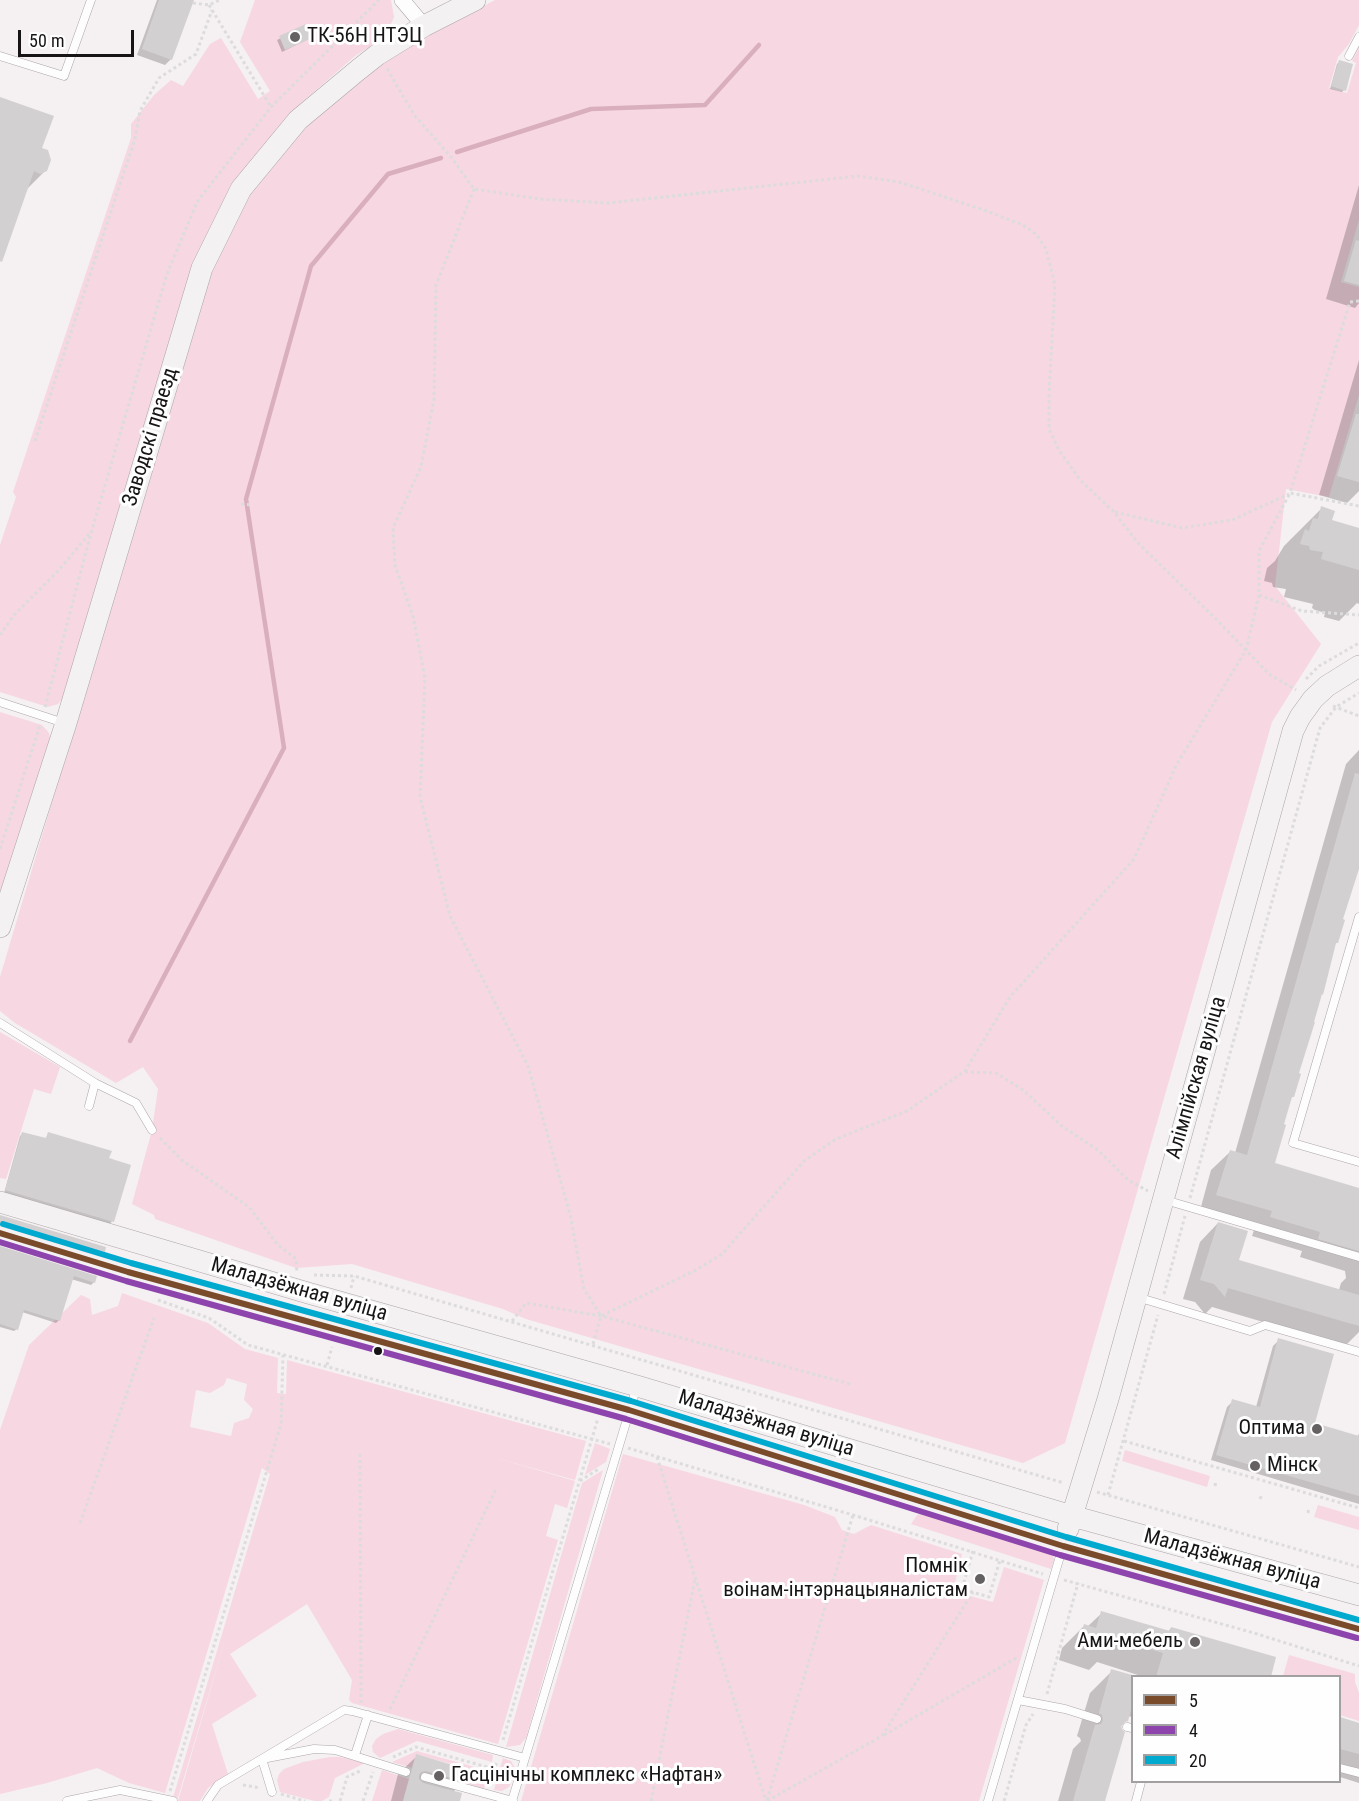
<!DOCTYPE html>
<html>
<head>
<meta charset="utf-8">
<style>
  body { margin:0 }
  #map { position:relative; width:1359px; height:1801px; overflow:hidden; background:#f5f0f2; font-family:"Roboto Condensed",sans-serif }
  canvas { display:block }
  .legend { position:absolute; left:1131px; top:1675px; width:210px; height:108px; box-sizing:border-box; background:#fefefe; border:2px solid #a2a0a1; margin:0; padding:8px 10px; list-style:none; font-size:18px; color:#171415 }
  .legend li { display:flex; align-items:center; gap:12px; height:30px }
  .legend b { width:30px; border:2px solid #a2a0a1 }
  .scale { position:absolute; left:18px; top:30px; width:116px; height:27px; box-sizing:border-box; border:3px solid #171415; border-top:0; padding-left:8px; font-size:18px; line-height:21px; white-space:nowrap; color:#171415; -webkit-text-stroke:4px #fefefe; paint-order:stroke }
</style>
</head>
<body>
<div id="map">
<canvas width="1359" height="1801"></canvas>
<ul class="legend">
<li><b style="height:8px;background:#7a4b2a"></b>5</li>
<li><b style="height:8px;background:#8e44ad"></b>4</li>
<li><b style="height:8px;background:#00a9ce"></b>20</li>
</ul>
<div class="scale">50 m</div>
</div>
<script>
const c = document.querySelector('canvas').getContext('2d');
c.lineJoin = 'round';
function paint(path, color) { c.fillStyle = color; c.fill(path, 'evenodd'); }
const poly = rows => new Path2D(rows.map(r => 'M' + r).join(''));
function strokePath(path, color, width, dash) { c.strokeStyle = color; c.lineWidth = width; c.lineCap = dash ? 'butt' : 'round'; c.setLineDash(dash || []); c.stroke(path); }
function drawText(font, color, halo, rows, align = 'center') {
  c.font = font + ' "Roboto Condensed",sans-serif'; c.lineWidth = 6; c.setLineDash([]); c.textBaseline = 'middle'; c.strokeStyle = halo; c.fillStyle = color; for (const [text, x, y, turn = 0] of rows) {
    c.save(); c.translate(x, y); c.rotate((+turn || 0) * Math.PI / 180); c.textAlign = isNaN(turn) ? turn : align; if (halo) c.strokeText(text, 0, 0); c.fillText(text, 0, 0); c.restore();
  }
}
const green = poly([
  [255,0,391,0,394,17,386,36,355,56,291,112,233,185,65,696,58,704,48,707,0,692,0,545,16,497,13,492,131,138,131,124,154,95,171,80,183,86,210,44,221,38,258,99,270,91,240,42],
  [495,0,1359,0,1359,25,1349,44,1338,57,1329,88,1347,93,1356,63,1352,61,1359,48,1359,220,1341,282,1359,287,1359,395,1329,497,1286,489,1275,586,1321,644,1272,722,1065,1443,1023,1463,526,1319,503,1309,352,1264,296,1268,155,1219,154,1215,132,1204,152,1130,158,1089,143,1067,116,1083,15,1023,0,1011,0,977,210,270,249,194,303,127,381,61],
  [0,712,42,725,49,733,51,742,0,905],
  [0,1032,60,1067,51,1094,34,1089,6,1179,0,1178],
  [122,1293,208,1323,245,1349,278,1358,277,1393,286,1394,287,1360,586,1441,575,1480,493,1457,575,1481,567,1508,555,1504,546,1536,558,1540,498,1744,352,1703,349,1700,352,1680,307,1604,230,1654,257,1696,212,1724,228,1774,208,1788,200,1801,178,1801,227,1633,177,1801,172,1801,270,1474,262,1468,165,1793,129,1783,97,1768,47,1783,0,1794,0,1430,29,1345,81,1295,90,1299,92,1315,118,1306],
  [227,1378,247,1384,244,1400,253,1409,249,1418,234,1423,231,1436,190,1427,196,1390,210,1393,224,1385],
  [595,1443,610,1449,606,1462,585,1475],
  [1125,1450,1210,1476,1207,1487,1122,1461],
  [623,1454,804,1505,835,1517,842,1530,854,1534,871,1525,962,1554,953,1591,958,1593,993,1602,1004,1567,1044,1580,979,1801,521,1801],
  [603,1470,526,1738,520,1745,506,1747,582,1483],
  [1318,1505,1359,1517,1359,1530,1314,1517],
  [928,1512,1051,1552,1053,1555,1054,1560,1051,1569,911,1524,917,1515],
  [1289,1655,1355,1674,1355,1682,1359,1693,1359,1721,1340,1715,1340,1676,1283,1676],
  [398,1729,493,1755,492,1762,417,1741,380,1758,373,1752,372,1746,376,1739,383,1734],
  [417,1751,489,1771,484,1789,465,1783,469,1769,433,1759,416,1755,412,1768,392,1762],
  [330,1757,340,1757,365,1763,335,1778,329,1797,322,1801,315,1801,280,1792,277,1780,279,1774,284,1769,303,1762],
  [503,1758,511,1761,515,1768,514,1778,509,1787,502,1791,494,1790],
  [382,1770,409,1779,403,1801,372,1801]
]);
const shadow = poly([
  [157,0,193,0,171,59,165,65,137,55],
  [305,26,310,38,282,52,277,40],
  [1340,61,1344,90,1342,92,1330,89,1337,64],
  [0,98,40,148,46,170,26,190,0,262],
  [1359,185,1359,303,1355,308,1326,299],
  [1359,360,1359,491,1347,503,1319,495],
  [1322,508,1331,521,1359,531,1359,604,1357,603,1339,621,1324,617,1325,613,1315,610,1312,608,1313,604,1284,597,1286,589,1273,587,1272,583,1264,581,1267,568,1275,561,1284,546],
  [1359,750,1359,859,1297,1074,1293,1096,1290,1099,1273,1164,1359,1190,1359,1332,1345,1346,1212,1307,1205,1314,1195,1302,1183,1299,1200,1242,1218,1223,1237,1261,1339,1290,1341,1283,1346,1278,1345,1271,1300,1257,1302,1251,1252,1236,1254,1230,1199,1214,1211,1170,1230,1152,1235,1153,1346,764],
  [23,1133,45,1140,48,1134,107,1159,112,1221,110,1224,4,1193,20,1136],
  [0,1217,103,1251,101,1253,0,1223],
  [0,1248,94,1282,91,1285,71,1279,59,1320,56,1323,22,1312,17,1329,14,1331,0,1327],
  [1279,1340,1314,1424,1357,1437,1359,1434,1359,1504,1211,1460,1227,1407,1233,1401,1256,1407,1273,1346],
  [1102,1613,1168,1632,1171,1628,1269,1676,1141,1676,1097,1662,1089,1670,1059,1660,1062,1648,1084,1626,1087,1627],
  [1112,1671,1132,1677,1132,1717,1128,1716,1127,1720,1120,1727,1103,1801,1058,1801,1073,1749,1081,1741,1080,1738,1077,1736,1090,1693],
  [1340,1719,1359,1725,1359,1783,1340,1777],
  [417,1756,464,1781,453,1792,459,1801,391,1801,398,1774]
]);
const stream = poly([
  [457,152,591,109,705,105,759,45],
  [130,1041,284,748,246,499,311,266,388,174,441,158]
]);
const building = poly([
  [159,0,194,0,172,60,142,49],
  [306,24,312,38,285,50,279,36],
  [1339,60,1353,64,1346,91,1331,86],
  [0,97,54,116,42,148,48,150,51,160,47,171,40,174,34,171,2,262,0,261],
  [1356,240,1359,241,1359,285,1344,281],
  [1356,414,1359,414,1359,482,1337,476],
  [1321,506,1335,511,1332,520,1359,528,1359,570,1321,559,1323,552,1310,550,1309,546,1300,544,1305,529,1309,531,1313,518,1318,519],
  [1355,773,1359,774,1359,869,1343,919,1345,920,1338,943,1336,943,1323,995,1322,994,1314,1022,1315,1022,1299,1073,1301,1074,1294,1097,1292,1097,1284,1124,1286,1125,1275,1163,1359,1188,1359,1251,1318,1239,1320,1232,1270,1217,1272,1211,1216,1195,1230,1150,1247,1155],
  [22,1132,46,1138,48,1132,112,1151,109,1158,131,1165,114,1222,5,1190],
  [0,1215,106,1247,105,1252,0,1221],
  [1218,1222,1248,1231,1239,1260,1359,1295,1359,1326,1228,1288,1225,1297,1214,1284,1200,1280],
  [0,1246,97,1276,95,1283,74,1276,60,1321,24,1310,18,1330,0,1324],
  [1278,1338,1334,1354,1315,1423,1359,1436,1359,1496,1216,1455,1232,1399,1260,1407],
  [1101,1611,1170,1631,1171,1627,1276,1657,1271,1677,1156,1677,1163,1653,1116,1639,1113,1648,1080,1638,1084,1624,1096,1628],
  [1111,1669,1132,1675,1132,1706,1128,1721,1125,1722,1121,1725,1122,1729,1125,1732,1105,1801,1073,1801,1095,1725,1101,1724,1103,1720,1102,1715,1099,1713],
  [1340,1717,1359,1723,1359,1754,1340,1749],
  [416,1754,469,1770,466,1782,426,1771,421,1772,419,1775,419,1779,423,1783,462,1793,460,1801,403,1801]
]);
const path = poly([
  [193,3,209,5,220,0],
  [209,5,271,107],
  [354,25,367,42],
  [387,69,415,116,451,157,474,189,540,199,608,203,858,176,899,182,984,210,1023,225,1037,235,1046,249,1055,285,1049,394,1049,429,1059,450,1080,480,1113,511,1139,544,1216,619,1269,674,1296,690],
  [474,189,436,285,434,399,421,467,393,528,395,565,413,616,425,678,420,797,450,916,528,1066,570,1214,584,1289,601,1316],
  [1359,301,1350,302,1290,493,1359,506],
  [35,441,135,139,140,111,159,78,196,54,212,10],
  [241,504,252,505],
  [1115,512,1182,528,1232,520,1289,494],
  [1259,595,1302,611,1359,615],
  [0,635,15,614,59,570,89,534],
  [1306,679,1319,666,1359,643],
  [1333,706,1359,716],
  [45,707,91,533,167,274,197,202,271,107,379,0],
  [0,849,40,725],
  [965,1072,996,1073,1023,1090,1062,1126,1099,1151,1128,1180,1148,1191],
  [160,1138,183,1161,249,1207,277,1244,296,1259,297,1273],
  [1190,1198,1320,728,1336,707,1359,693],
  [314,1275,354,1276,1064,1483],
  [351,1288,354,1276],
  [1164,1294,1185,1216],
  [158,1300,209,1318,248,1345,610,1444],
  [512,1321,526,1303,601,1316,850,1384],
  [593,1344,601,1316,696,1270,722,1254,804,1161,836,1139,907,1111,965,1071,1010,997,1134,859,1177,764,1246,650,1259,595,1259,551,1290,493],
  [327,1365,332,1347],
  [1124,1441,1359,1508],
  [628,1448,853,1515,1043,1574],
  [360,1454,361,1704],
  [657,1457,766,1801],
  [580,1481,600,1468],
  [1215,1486,1216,1481],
  [1097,1492,1359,1567],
  [1108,1495,1158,1315],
  [1260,1499,1262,1494],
  [1308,1513,1309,1507],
  [80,1523,154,1318],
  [973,1551,962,1589,989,1597,1000,1560],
  [1064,1580,1254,1633,1359,1666],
  [1047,1694,1078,1583],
  [390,1709,496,1489],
  [884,1735,1018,1657],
  [503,1740,598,1418],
  [393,1757,416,1747,494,1769],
  [490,1783,497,1761],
  [243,1785,260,1788],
  [170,1791,281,1424,283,1355],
  [281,1794,305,1801],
  [767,1800,853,1515],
  [329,1801,333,1801],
  [340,1801,347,1777,362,1770],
  [363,1801,373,1772],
  [651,1801,695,1579],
  [767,1801,882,1736,973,1592],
  [1004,1801,1026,1725,1033,1714]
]);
const lane = poly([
  [0,56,64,76,91,0],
  [1349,56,1359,37],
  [0,702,64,723],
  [1359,917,1293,1143,1359,1162],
  [0,1023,95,1083,89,1106],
  [95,1083,136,1103,152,1130],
  [1165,1200,1359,1257],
  [1137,1297,1250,1331,1265,1325,1359,1352],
  [1018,1700,1065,1709,1097,1719],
  [1127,1727,1132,1728],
  [355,1755,368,1715],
  [1340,1768,1359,1773],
  [425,1777,513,1801],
  [272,1792,262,1759,314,1749,335,1750,406,1772],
  [67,1801,120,1790,173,1801],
  [207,1801,218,1785,344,1710,352,1711,525,1758,637,1386],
  [512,1801,525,1758],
  [988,1801,1063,1546],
  [1136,1801,1141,1782]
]);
const street = poly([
  [402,0,424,26]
]);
const secondary = poly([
  [0,927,66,723,202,268,241,189,298,120,358,70,377,55,424,26,475,0],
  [0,1202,308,1293,637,1386,1072,1516,1359,1595],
  [0,1233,128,1272,629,1410,1063,1546,1359,1629],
  [1068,1529,1108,1399,1293,731,1300,717,1313,699,1327,686,1359,666]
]);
const bus1 = poly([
  [0,1233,128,1272,629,1410,1063,1546,1359,1629]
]);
const bus2 = poly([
  [0,1242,126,1281,626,1419,1060,1555,1357,1638]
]);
const bus3 = poly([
  [3,1224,131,1263,631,1401,1066,1537,1359,1620]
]);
const markers = [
  [295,37,6,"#656162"],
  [378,1351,5,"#171415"],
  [1317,1429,6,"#656162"],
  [1255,1466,6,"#656162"],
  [980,1579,6,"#656162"],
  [1195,1642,6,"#656162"],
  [439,1776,6,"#656162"]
];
const poiNames = [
  ["ТК-56Н НТЭЦ",307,37],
  ["Оптима",1305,1429,"right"],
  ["Мінск",1267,1466],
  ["Помнік",968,1567,"right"],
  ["воінам-інтэрнацыяналістам",968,1591,"right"],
  ["Ами-мебель",1183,1642,"right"],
  ["Гасцінічны комплекс «Нафтан»",451,1776]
];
const streetNames = [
  ["Заводскі праезд",151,437,-73],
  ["Алімпійская вуліца",1197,1078,-74],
  ["Маладзёжная вуліца",299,1290,16],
  ["Маладзёжная вуліца",766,1424,17],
  ["Маладзёжная вуліца",1232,1560,15]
];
paint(green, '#f7d7e2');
paint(shadow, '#0003');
strokePath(stream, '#d9afbe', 4.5);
paint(building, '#d3d0d1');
strokePath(lane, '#aba7a8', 9);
strokePath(street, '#aba7a8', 16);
strokePath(secondary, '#aba7a8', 22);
strokePath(path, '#dddcdc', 3, [3, 3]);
strokePath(lane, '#fefdfd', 8);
strokePath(street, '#fefdfd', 15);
strokePath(secondary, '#f4f1f2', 21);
strokePath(bus1, '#7a4b2a', 6);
strokePath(bus2, '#8e44ad', 6);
strokePath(bus3, '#00a9ce', 6);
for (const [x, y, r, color] of markers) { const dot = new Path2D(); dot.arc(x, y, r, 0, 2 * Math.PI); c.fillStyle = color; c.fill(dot); strokePath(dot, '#fefefe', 2); }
drawText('21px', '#171415', '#fefefe', poiNames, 'left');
drawText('21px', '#171415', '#fefefe', streetNames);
</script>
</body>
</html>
